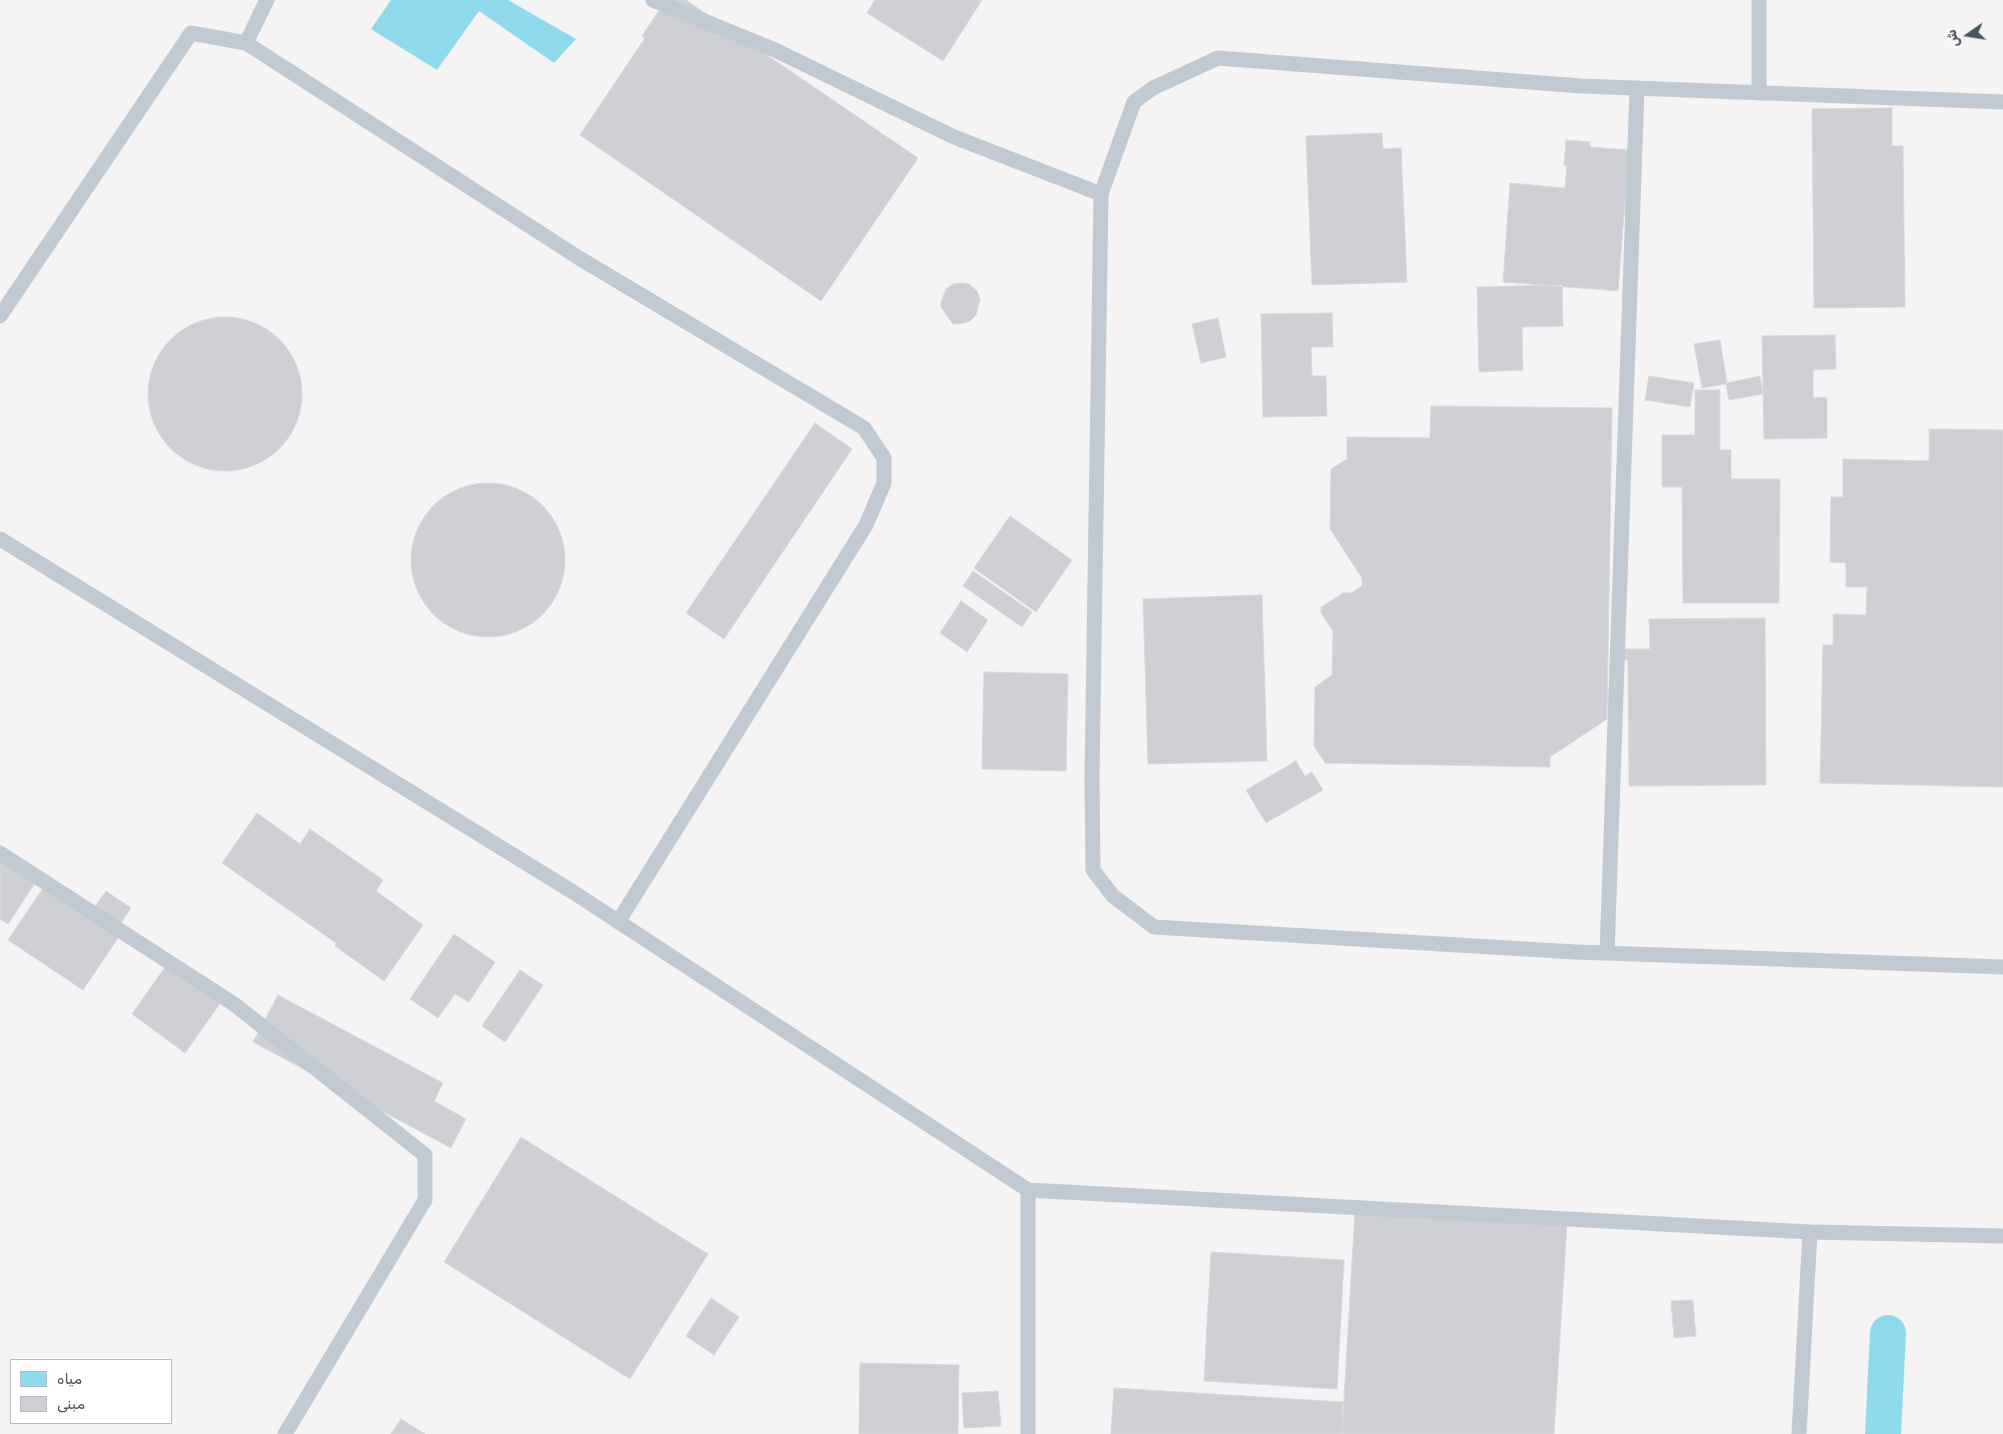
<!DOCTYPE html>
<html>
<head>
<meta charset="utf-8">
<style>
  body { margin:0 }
  #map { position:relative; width:2003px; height:1434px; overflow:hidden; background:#f5f3f3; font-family:Rubik,"Noto Sans Arabic",sans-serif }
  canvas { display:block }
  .legend { position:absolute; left:10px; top:1359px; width:162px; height:65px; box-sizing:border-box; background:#fff; border:1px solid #b7bbc0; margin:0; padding:6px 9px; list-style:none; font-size:15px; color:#4a5661 }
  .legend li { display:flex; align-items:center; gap:10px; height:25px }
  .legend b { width:25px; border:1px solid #b7bbc0 }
  .north { position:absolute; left:1943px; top:10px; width:50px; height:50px; -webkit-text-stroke:4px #fff; paint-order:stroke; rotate:257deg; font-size:14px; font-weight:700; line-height:20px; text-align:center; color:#4a5661 }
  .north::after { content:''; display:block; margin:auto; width:18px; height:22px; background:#4a5661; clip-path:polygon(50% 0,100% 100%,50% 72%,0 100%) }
</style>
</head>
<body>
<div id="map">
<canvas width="2003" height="1434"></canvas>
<ul class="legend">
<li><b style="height:14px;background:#90daee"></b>مياه</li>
<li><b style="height:14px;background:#cdcfd5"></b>مبنى</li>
</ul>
<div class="north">ش</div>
</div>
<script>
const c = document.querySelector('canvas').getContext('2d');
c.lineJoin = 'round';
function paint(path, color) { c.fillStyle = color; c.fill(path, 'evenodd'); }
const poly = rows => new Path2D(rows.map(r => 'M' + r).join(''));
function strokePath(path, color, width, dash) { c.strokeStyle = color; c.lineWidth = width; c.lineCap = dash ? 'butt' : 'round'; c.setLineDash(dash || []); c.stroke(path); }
const water = poly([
  [391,0,508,0,576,39,554,63,479,11,437,70,371,29]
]);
const canal = poly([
  [1883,1434,1888,1333]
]);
const building = poly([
  [666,0,686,0,918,158,821,301,580,135,645,38,642,36,666,0],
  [875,0,982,0,943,61,867,13,875,0],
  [1892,108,1892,146,1903,146,1905,307,1814,308,1812,109,1892,108],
  [1382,133,1383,149,1401,148,1407,282,1312,285,1306,136,1382,133],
  [1566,140,1590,142,1590,147,1629,150,1618,291,1503,282,1510,183,1565,188,1567,166,1564,165,1566,140],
  [961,283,969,284,977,291,980,299,976,315,970,321,960,324,953,324,941,307,941,302,946,289,953,284,961,283],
  [1562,285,1563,326,1522,327,1523,370,1479,372,1477,287,1562,285],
  [1332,313,1333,347,1311,347,1312,376,1326,376,1327,416,1263,417,1261,314,1332,313],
  '148 394a77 77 0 1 1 154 0a77 77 0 1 1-154 0Z',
  [1218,318,1226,357,1201,363,1192,324,1218,318],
  [1835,335,1836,369,1813,370,1813,398,1827,397,1827,438,1764,439,1762,336,1835,335],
  [1720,340,1727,383,1760,376,1763,394,1729,400,1726,384,1702,388,1694,344,1720,340],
  [1649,376,1694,383,1690,407,1645,400,1649,376],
  [1695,390,1720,390,1720,450,1731,450,1731,479,1780,479,1779,603,1683,603,1682,487,1662,487,1662,435,1695,435,1695,390],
  [1431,406,1612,408,1607,719,1550,757,1550,767,1325,763,1314,746,1315,687,1332,675,1333,631,1321,613,1321,607,1343,593,1351,593,1362,586,1362,578,1330,529,1331,469,1347,459,1347,437,1430,438,1431,406],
  [815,423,852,449,724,639,686,613,815,423],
  [1929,429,2003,430,2003,787,1820,783,1823,645,1833,645,1833,614,1866,615,1867,587,1846,587,1846,563,1830,562,1831,497,1843,497,1843,459,1929,461,1929,429],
  '411 560a77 77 0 1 1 154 0a77 77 0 1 1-154 0Z',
  [1010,516,1072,560,1036,612,974,568,1010,516],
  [973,571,1032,612,1022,627,963,586,973,571],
  [1262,595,1267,761,1148,764,1143,599,1262,595],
  [961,601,988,620,967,652,940,633,961,601],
  [1765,618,1766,785,1629,786,1628,660,1622,660,1621,649,1650,649,1649,619,1765,618],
  [984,672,1068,674,1066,771,982,769,984,672],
  [1296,761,1305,776,1312,772,1323,790,1266,823,1246,790,1296,761],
  [257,813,300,844,310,829,383,880,376,891,423,925,384,981,335,946,336,943,222,863,257,813],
  [0,847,41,874,8,924,0,919,0,847],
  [45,885,120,935,83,990,8,940,45,885],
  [106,891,131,908,117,929,92,911,106,891],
  [454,934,495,962,469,1002,455,994,438,1018,410,999,454,934],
  [170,960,224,998,185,1053,132,1014,170,960],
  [520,970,543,985,505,1042,482,1026,520,970],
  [278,995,443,1083,434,1101,466,1119,451,1148,253,1042,278,995],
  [521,1137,708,1254,630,1379,444,1262,521,1137],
  [1355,1210,1567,1223,1554,1434,1342,1434,1355,1210],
  [1211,1252,1344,1260,1337,1389,1204,1381,1211,1252],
  [711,1298,739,1317,714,1355,686,1336,711,1298],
  [1693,1300,1696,1336,1674,1338,1671,1301,1693,1300],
  [860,1363,959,1365,958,1434,859,1434,860,1363],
  [1114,1388,1343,1402,1342,1434,1111,1434,1114,1388],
  [998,1391,1001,1426,964,1428,962,1393,998,1391],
  [401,1419,425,1434,391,1434,401,1419]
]);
const lane = poly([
  [653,0,775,50,954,137,1101,194],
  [1759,0,1759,93],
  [246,43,579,258,864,428,884,458,884,483,866,525,618,922],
  [2003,102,1581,86,1218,58,1153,88,1134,102,1101,194,1092,777,1093,870,1113,896,1154,927,1576,952,2003,967],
  [0,316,191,33,246,43,267,0],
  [0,539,573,892,1028,1190,1810,1232],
  [0,853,234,1004,425,1155,425,1200,285,1434],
  [1607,953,1637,88],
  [1028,1434,1028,1190],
  [1799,1434,1810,1232,2003,1236]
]);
paint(water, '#90daee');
strokePath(canal, '#90daee', 36);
paint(building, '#cdcfd5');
strokePath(building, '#d7d9de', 1);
strokePath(lane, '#c1cad2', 15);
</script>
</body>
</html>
